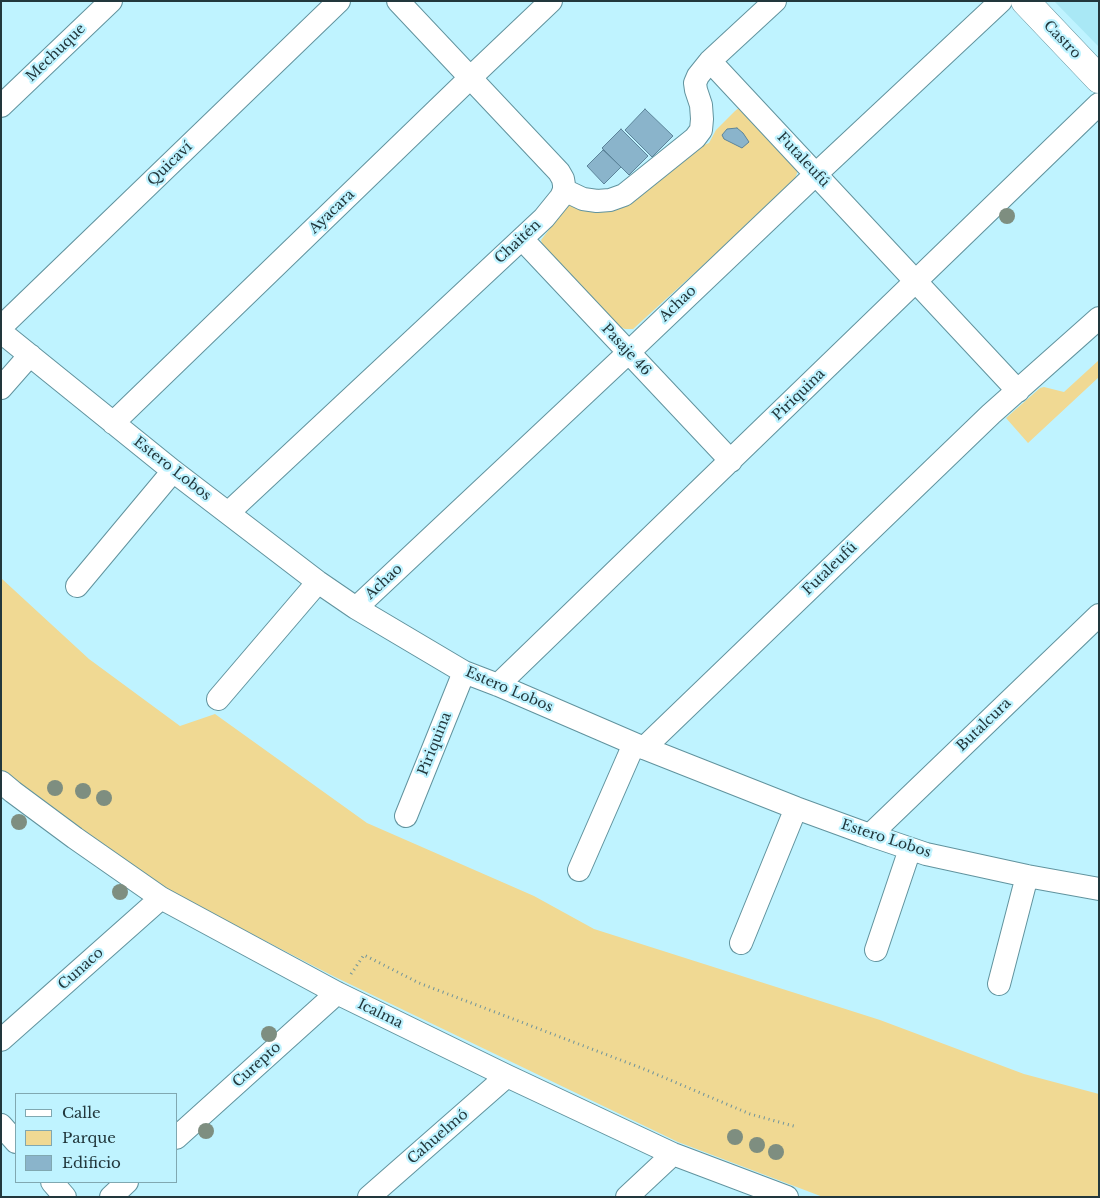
<!DOCTYPE html>
<html>
<head>
<meta charset="utf-8">
<style>
  body { margin:0 }
  #map { position:relative; width:1100px; height:1198px; overflow:hidden; background:#bff3ff; font-family:"Libre Baskerville",serif }
  canvas { display:block }
  .frame { position:absolute; inset:0; border:2px solid #22373c; pointer-events:none }
  .legend { position:absolute; left:15px; top:1093px; width:162px; height:90px; box-sizing:border-box; background:#bff3ff; border:1px solid #80a8b1; margin:0; padding:6px 9px; list-style:none; font-size:15px; color:#22373c }
  .legend li { display:flex; align-items:center; gap:10px; height:25px }
  .legend b { width:25px; border:1px solid #80a8b1 }
</style>
</head>
<body>
<div id="map">
<canvas width="1100" height="1198"></canvas>
<div class="frame"></div>
<ul class="legend">
<li><b style="height:6px;background:#fff"></b>Calle</li>
<li><b style="height:14px;background:#f0d993"></b>Parque</li>
<li><b style="height:14px;background:#8ab4cb"></b>Edificio</li>
</ul>
</div>
<script>
const c = document.querySelector('canvas').getContext('2d');
c.lineJoin = 'round';
function paint(path, color) { c.fillStyle = color; c.fill(path, 'evenodd'); }
const poly = rows => new Path2D(rows.map(r => 'M' + r).join(''));
function strokePath(path, color, width, dash) { c.strokeStyle = color; c.lineWidth = width; c.lineCap = dash ? 'butt' : 'round'; c.setLineDash(dash || []); c.stroke(path); }
function drawText(font, color, halo, rows, align = 'center') {
  c.font = font + ' "Libre Baskerville",serif'; c.lineWidth = 4.5; c.setLineDash([]); c.textBaseline = 'middle'; c.strokeStyle = halo; c.fillStyle = color; for (const [text, x, y, turn = 0] of rows) {
    c.save(); c.translate(x, y); c.rotate((+turn || 0) * Math.PI / 180); c.textAlign = isNaN(turn) ? turn : align; if (halo) c.strokeText(text, 0, 0); c.fillText(text, 0, 0); c.restore();
  }
}
const built = poly([
  [1054,1,1099,1,1099,47]
]);
const green = poly([
  [740,107,798,170,795,179,790,186,633,329,625,329,619,326,543,247,541,240,569,204,583,208,696,148,709,143,716,130,735,111],
  [1099,360,1099,377,1028,443,1006,418,1040,388,1044,387,1064,392],
  [1,578,89,659,180,726,215,714,367,823,534,896,594,929,880,1020,1024,1074,1099,1094,1099,1197,823,1197,678,1142,335,977,192,903,165,888,16,784,1,771]
]);
const building = poly([
  [645,109,673,136,652,157,625,130,645,109],
  [737,128,743,133,749,142,742,148,724,139,722,135,727,129,737,128],
  [621,129,648,156,629,175,602,148,621,129],
  [603,150,621,167,604,184,587,166,603,150]
]);
const path = poly([
  [351,974,364,955,419,983,644,1069,750,1114,797,1127]
]);
const minor = poly([
  [710,61,1018,391],
  [1,106,111,1],
  [564,190,583,199,597,201,610,200,624,195,695,138,701,130,702,119,701,105,696,90,695,83,698,76,710,61,775,1],
  [522,239,731,461],
  [1,327,339,1],
  [1,332,173,471,318,582,356,608,464,672,498,685,644,748,796,808,870,835,926,854,1027,876,1099,889],
  [1,388,30,355],
  [113,423,470,78,551,1],
  [228,513,544,218,561,197,564,190,564,185,563,179,559,172,398,1],
  [77,586,173,471],
  [356,608,629,352,816,174,1001,1],
  [498,685,1099,104],
  [218,699,318,582],
  [644,748,991,414,1099,318],
  [1,782,13,792,75,838,161,898,337,993,507,1076,673,1154,787,1197],
  [406,816,464,672],
  [870,835,1099,615],
  [579,870,634,744],
  [741,943,796,808],
  [876,950,910,849],
  [999,984,1027,876],
  [1,1040,161,898],
  [1,1125,16,1142],
  [176,1138,337,993],
  [52,1182,65,1197],
  [111,1197,127,1182],
  [369,1197,507,1076],
  [627,1197,673,1154]
]);
const tertiary = poly([
  [1025,1,1099,79]
]);
const trees = [
  [1007,216],
  [55,788],
  [83,791],
  [104,798],
  [19,822],
  [120,892],
  [269,1034],
  [206,1131],
  [735,1137],
  [757,1145],
  [776,1152]
];
const streetNames = [
  ["Castro",1062,40,46],
  ["Mechuque",56,53,-44],
  ["Futaleufú",803,160,47],
  ["Quicaví",170,164,-44],
  ["Ayacara",332,212,-44],
  ["Chaitén",518,242,-43],
  ["Achao",678,304,-44],
  ["Pasaje 46",626,350,47],
  ["Piriquina",799,395,-44],
  ["Estero Lobos",172,469,38],
  ["Futaleufú",830,569,-44],
  ["Achao",384,582,-43],
  ["Estero Lobos",509,690,23],
  ["Butalcura",984,725,-44],
  ["Piriquina",435,744,-68],
  ["Estero Lobos",886,839,18],
  ["Cunaco",81,969,-42],
  ["Icalma",380,1014,26],
  ["Curepto",257,1065,-42],
  ["Cahuelmó",438,1137,-41]
];
paint(built, '#a9e8f5');
paint(green, '#f0d993');
paint(building, '#8ab4cb');
strokePath(building, '#5c849a', 1);
strokePath(minor, '#61939e', 24);
strokePath(tertiary, '#61939e', 29);
strokePath(path, '#6f939b', 3, [1, 4]);
strokePath(minor, '#fff', 22);
strokePath(tertiary, '#fff', 28);
c.fillStyle = '#7e8e80';
for (const [x, y] of trees) { c.beginPath(); c.arc(x, y, 8, 0, 2 * Math.PI); c.fill(); }
drawText('14px', '#22373c', '#bff3ff', streetNames);
</script>
</body>
</html>
